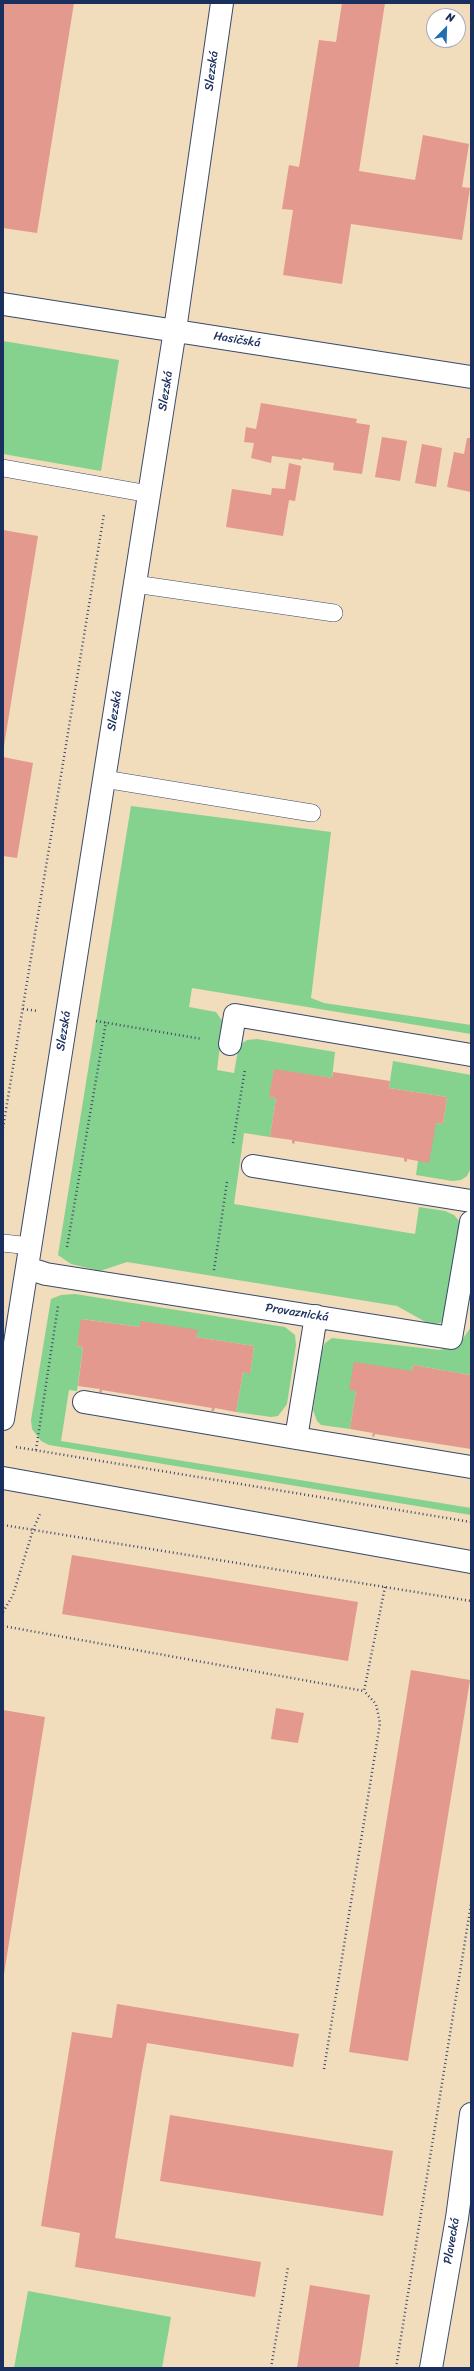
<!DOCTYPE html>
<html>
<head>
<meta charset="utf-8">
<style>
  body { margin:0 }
  #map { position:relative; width:474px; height:2371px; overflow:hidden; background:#f1dcbc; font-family:Sriracha,sans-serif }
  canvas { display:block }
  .frame { position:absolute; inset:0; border:4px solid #1b2f5e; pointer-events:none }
  .north { position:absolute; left:426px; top:8px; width:40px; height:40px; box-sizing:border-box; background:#fff; border:1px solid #a4acbf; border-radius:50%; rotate:23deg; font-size:11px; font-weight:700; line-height:16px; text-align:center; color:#1b2f5e }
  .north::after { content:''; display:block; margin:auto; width:14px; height:18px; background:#1f6fb2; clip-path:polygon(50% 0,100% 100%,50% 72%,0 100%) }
</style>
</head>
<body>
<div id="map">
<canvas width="474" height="2371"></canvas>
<div class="frame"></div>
<div class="north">N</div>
</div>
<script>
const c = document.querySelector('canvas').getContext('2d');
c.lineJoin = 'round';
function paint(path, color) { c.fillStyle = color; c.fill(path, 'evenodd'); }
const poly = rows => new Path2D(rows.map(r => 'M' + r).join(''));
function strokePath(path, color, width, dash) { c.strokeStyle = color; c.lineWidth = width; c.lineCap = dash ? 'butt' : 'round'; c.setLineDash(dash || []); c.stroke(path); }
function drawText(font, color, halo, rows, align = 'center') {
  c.font = font + ' Sriracha,sans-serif'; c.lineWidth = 3; c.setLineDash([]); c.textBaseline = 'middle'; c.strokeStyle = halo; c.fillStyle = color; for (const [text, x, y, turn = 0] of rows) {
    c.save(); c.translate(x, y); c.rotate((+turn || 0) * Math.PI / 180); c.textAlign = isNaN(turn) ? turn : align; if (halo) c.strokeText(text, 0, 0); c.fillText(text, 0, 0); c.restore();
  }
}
const green = poly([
  [3,341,119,360,101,471,3,454],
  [131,806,331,832,311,998,324,1003,471,1025,471,1034,192,988,189,1007,216,1012,223,1022,217,1070,234,1073,238,1050,241,1044,247,1040,257,1039,335,1052,332,1078,274,1070,270,1097,276,1098,270,1137,244,1133,234,1204,415,1234,419,1207,445,1211,454,1215,460,1222,446,1319,440,1323,431,1325,397,1306,127,1262,100,1271,71,1264,58,1255],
  [393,1061,471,1075,471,1168,467,1176,461,1180,452,1181,416,1175,418,1161,436,1123,443,1124,447,1097,389,1088],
  [75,1294,285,1327,295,1335,296,1345,287,1404,278,1416,271,1417,236,1412,243,1372,250,1373,254,1346,196,1337,197,1331,140,1322,140,1327,82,1319,77,1346,83,1347,77,1391,69,1390,61,1441,471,1508,471,1515,49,1445,41,1441,32,1429,31,1420,51,1299,61,1295],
  [471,1327,471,1381,469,1381,470,1375,413,1365,412,1371,356,1391,350,1429,321,1425,317,1421,313,1410,322,1351,325,1343,332,1338,440,1350,453,1346,462,1340],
  [28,2291,171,2317,162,2368,14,2368]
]);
const building = poly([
  [3,3,74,3,37,233,3,228],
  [342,3,385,3,359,171,415,180,423,135,469,144,462,187,470,188,462,240,351,224,342,284,283,275,293,210,282,209,289,165,299,167,319,40,336,42],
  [261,403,357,419,356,423,370,425,362,474,333,470,334,463,302,458,302,460,272,456,271,463,251,458,254,443,244,442,246,427,256,429],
  [382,437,407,441,400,481,375,477],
  [467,438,471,438,471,492,447,487,454,452,464,454],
  [422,444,442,448,436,487,415,483],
  [289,463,301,466,295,501,289,500,283,536,226,527,232,489,271,495,272,488,285,489],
  [3,530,38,536,4,746,3,745],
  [3,757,33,763,17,858,3,856],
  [274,1069,332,1078,333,1072,390,1081,389,1088,447,1097,443,1124,436,1123,429,1163,407,1159,407,1162,404,1161,404,1158,295,1141,294,1144,292,1143,292,1140,270,1137,276,1098,269,1097],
  [81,1319,140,1327,140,1321,198,1330,196,1337,254,1346,250,1374,243,1372,236,1412,215,1408,214,1411,211,1411,212,1408,102,1390,102,1393,99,1392,100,1389,78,1386,83,1347,77,1346],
  [354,1362,412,1371,413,1365,470,1375,471,1449,375,1434,374,1437,372,1436,373,1433,350,1429,356,1391,349,1390],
  [72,1555,358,1602,348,1661,62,1614],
  [411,1670,470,1680,408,2061,349,2052],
  [276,1708,304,1713,298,1743,271,1739],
  [3,1710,45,1717,4,1974,3,1974],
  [117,2004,299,2034,293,2067,147,2043,141,2076,115,2238,261,2262,255,2297,75,2267,80,2233,41,2226,72,2032,112,2038],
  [170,2115,393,2151,383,2216,160,2181],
  [310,2285,370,2295,359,2368,297,2368]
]);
const path = poly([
  [23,1009,38,1011],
  [96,1021,202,1039],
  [3,1128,104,514],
  [233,1143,245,1069],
  [67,1247,106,1022],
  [214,1270,227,1182],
  [16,1447,471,1522],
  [36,1450,58,1306],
  [3,1525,471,1601],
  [3,1612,13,1595,33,1530,40,1514],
  [3,1626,364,1691,385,1587],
  [324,2069,380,1723,376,1704,364,1691],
  [271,2368,288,2267],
  [396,2368,471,1904]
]);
const lane = poly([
  [3,468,149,494],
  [135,584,334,613],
  [104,779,312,813],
  [3,1243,30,1246]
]);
const street = poly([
  [3,304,471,377],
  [230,1044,235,1015,471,1055],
  [253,1166,471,1201],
  [27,1268,46,1274,451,1338,471,1222],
  [84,1402,296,1438,316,1316],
  [3,1419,175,330,222,3],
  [296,1438,471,1467],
  [3,1478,471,1562],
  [431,2368,457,2218,471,2114]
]);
const streetNames = [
  ["Slezská",212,71,-82],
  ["Hasičská",237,340,9],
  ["Slezská",166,391,-81],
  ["Slezská",115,711,-81],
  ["Slezská",64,1031,-81],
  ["Provaznická",297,1313,9],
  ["Plavecká",452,2241,-80]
];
paint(green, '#85d18e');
paint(building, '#e3998d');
strokePath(lane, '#3b496c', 18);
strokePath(street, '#3b496c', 24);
strokePath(path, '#3b496c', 2.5, [1, 3]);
strokePath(lane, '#fff', 17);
strokePath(street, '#fff', 22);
drawText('12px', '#1b2f5e', '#fff', streetNames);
</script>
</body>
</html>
